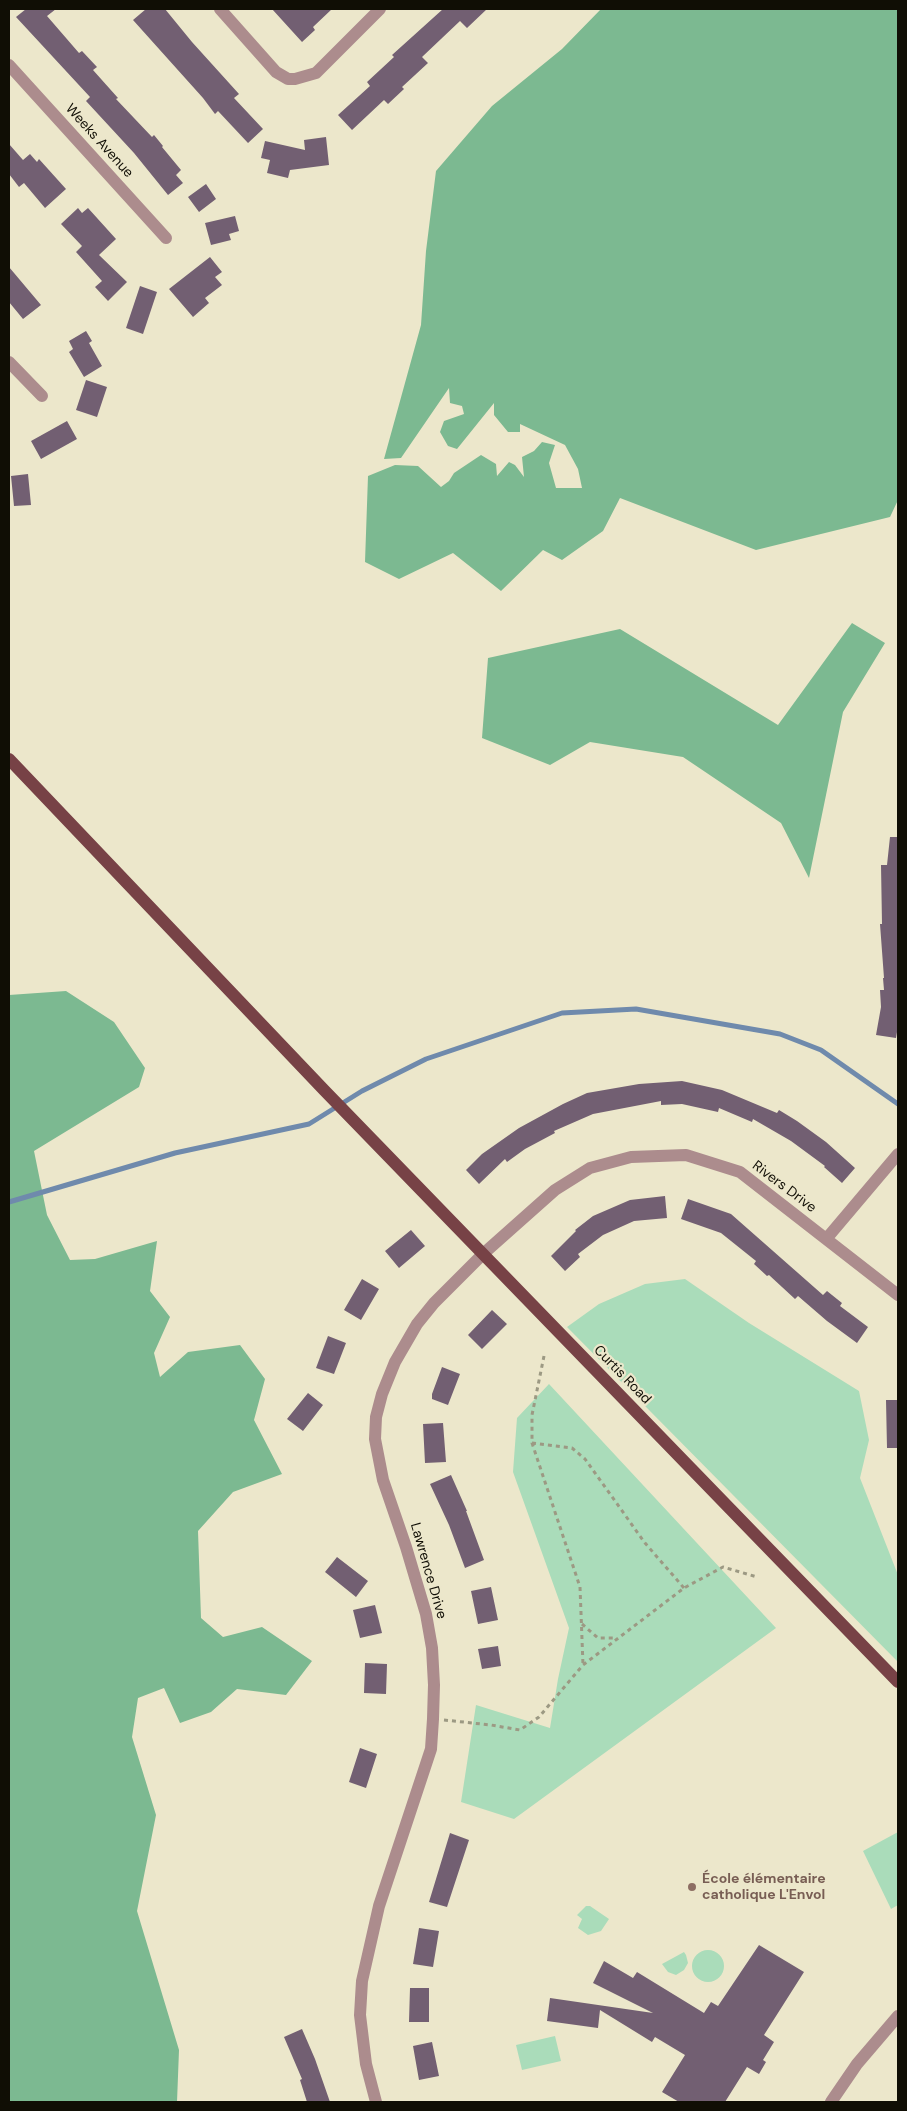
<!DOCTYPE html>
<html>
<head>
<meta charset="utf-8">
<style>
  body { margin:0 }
  #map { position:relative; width:907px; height:2111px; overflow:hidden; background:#ece7cb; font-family:"DM Sans",sans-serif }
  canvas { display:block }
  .frame { position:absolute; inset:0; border:10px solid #100e05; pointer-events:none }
</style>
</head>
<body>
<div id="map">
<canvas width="907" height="2111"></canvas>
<div class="frame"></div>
</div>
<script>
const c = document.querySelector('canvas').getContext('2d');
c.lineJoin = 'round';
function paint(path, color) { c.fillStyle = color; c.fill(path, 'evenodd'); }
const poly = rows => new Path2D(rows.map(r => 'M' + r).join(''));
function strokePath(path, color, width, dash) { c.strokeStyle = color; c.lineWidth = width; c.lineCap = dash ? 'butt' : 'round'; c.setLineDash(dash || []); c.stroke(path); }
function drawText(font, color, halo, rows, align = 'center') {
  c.font = font + ' "DM Sans",sans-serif'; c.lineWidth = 4.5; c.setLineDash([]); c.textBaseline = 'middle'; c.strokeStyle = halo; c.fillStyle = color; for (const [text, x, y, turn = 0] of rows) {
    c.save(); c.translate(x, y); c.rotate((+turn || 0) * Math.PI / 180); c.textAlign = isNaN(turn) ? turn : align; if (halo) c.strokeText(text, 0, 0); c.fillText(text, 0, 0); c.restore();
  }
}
const green = poly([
  [685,1279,749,1323,859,1391,869,1440,860,1478,898,1575,898,1662,567,1327,599,1304,645,1284],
  [549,1384,776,1628,514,1819,461,1802,476,1705,550,1728,558,1679,569,1628,513,1472,517,1418],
  [898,1832,898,1905,891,1909,863,1851],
  [586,1906,590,1906,609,1919,601,1931,588,1935,578,1928,582,1919,577,1915],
  '692 1966a16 16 0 1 1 32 0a16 16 0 1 1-32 0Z',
  [684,1952,686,1955,688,1963,684,1970,676,1975,668,1972,662,1964],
  [555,2036,561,2061,522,2070,516,2045]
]);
const forest = poly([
  [601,9,898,9,898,500,890,517,756,550,620,498,603,531,562,560,543,550,501,591,453,553,399,579,365,562,368,476,395,465,418,466,441,487,449,481,454,473,481,455,496,464,497,476,509,462,515,465,524,477,522,457,534,451,542,442,555,445,549,463,556,488,582,488,578,469,565,445,520,424,520,432,508,432,494,415,494,403,457,449,448,446,440,432,444,421,464,414,462,406,450,403,449,388,401,458,384,459,421,325,426,251,436,171,492,106,562,49],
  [852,623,885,643,843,712,809,878,781,823,683,757,590,742,550,765,482,738,488,658,620,629,778,725],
  [66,991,114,1022,145,1068,139,1087,34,1151,47,1215,70,1260,95,1259,157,1241,150,1291,170,1317,154,1353,160,1377,188,1352,240,1345,265,1379,254,1420,282,1474,233,1492,198,1531,201,1618,223,1637,262,1627,312,1661,286,1695,237,1689,211,1712,180,1723,164,1688,138,1698,132,1737,156,1815,137,1911,179,2050,177,2102,9,2102,9,995]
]);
const stream = poly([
  [9,1202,175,1153,309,1124,362,1091,426,1059,562,1013,636,1009,780,1034,821,1050,898,1104]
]);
const building = poly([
  [26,9,56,9,47,16,79,53,82,51,97,67,93,70,118,98,116,99,152,137,154,135,163,146,162,147,181,170,176,175,183,183,168,195,134,153,86,101,90,97,16,17],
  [146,9,165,9,192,42,239,94,234,98,263,129,248,143,218,111,215,114,203,98,133,20],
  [272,9,332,9,313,27,315,30,302,42],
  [443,9,487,9,467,28,460,21,422,57,428,63,402,87,404,89,388,104,384,100,352,130,338,115,370,86,367,82,394,57,392,55],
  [326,137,329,165,290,170,288,178,267,173,270,160,261,158,265,141,305,150,304,140],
  [9,144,23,160,30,154,37,162,39,159,66,189,45,208,24,183,19,187,9,174],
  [206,184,216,199,199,212,188,197],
  [78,208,82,213,88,208,116,239,99,255,127,282,108,301,95,287,102,281,76,252,82,246,61,224],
  [235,216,239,231,229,234,231,240,211,245,205,223],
  [210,257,222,272,215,277,222,285,205,298,209,303,193,317,169,289],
  [9,267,41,305,23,319,9,302],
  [140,286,157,292,143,334,126,328],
  [86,331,92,341,89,343,102,366,84,377,69,352,73,349,69,341],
  [86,380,107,387,97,417,76,410],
  [67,421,77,439,41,459,31,441],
  [28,474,31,505,14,506,11,476],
  [890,837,898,837,898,1026,896,1038,876,1035,881,1007,880,990,884,990,883,978,884,978,880,924,882,924,881,865,887,865],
  [682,1081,722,1090,777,1113,779,1110,797,1121,826,1142,855,1168,842,1183,824,1167,825,1166,791,1141,753,1119,752,1122,719,1108,718,1112,682,1104,661,1105,661,1101,593,1114,554,1131,555,1133,525,1149,507,1162,505,1159,479,1184,466,1170,482,1154,519,1128,563,1104,587,1093,639,1084],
  [665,1196,667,1218,634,1221,603,1235,578,1254,580,1257,565,1271,551,1256,576,1231,575,1230,593,1216,630,1200],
  [688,1199,731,1214,823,1295,827,1291,842,1303,840,1306,868,1327,857,1343,827,1321,798,1296,795,1299,769,1275,767,1276,754,1264,756,1261,721,1233,681,1219],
  [411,1230,425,1246,399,1268,385,1251],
  [362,1279,379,1289,361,1320,344,1310],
  [492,1310,507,1324,482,1349,468,1335],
  [328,1336,346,1343,334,1374,316,1368],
  [442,1367,460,1374,448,1405,432,1399,432,1394],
  [308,1393,323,1405,303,1431,287,1419],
  [886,1400,898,1400,898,1448,887,1448],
  [443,1423,446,1462,425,1463,423,1424],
  [451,1475,467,1511,466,1511,484,1560,465,1568,449,1525,430,1484],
  [337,1557,368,1581,356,1597,325,1572],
  [491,1587,498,1620,478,1624,471,1591],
  [375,1605,382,1633,360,1638,353,1610],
  [498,1646,501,1666,482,1669,478,1649],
  [365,1663,387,1664,386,1694,364,1693],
  [360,1748,377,1754,366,1788,349,1782],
  [450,1833,469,1840,447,1907,429,1902],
  [419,1928,439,1931,433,1967,413,1964],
  [759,1945,804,1972,764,2035,774,2042,763,2060,766,2062,759,2074,747,2067,725,2102,679,2102,662,2092,685,2055,655,2037,652,2042,600,2010,598,2028,547,2021,550,1998,653,2013,593,1983,604,1961,633,1978,637,1972,704,2013,711,2002,718,2006],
  [410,1988,429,1988,429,2022,409,2022],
  [302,2029,315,2059,330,2102,307,2102,300,2080,302,2079,284,2037],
  [432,2042,439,2076,419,2080,413,2046]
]);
const path = poly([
  [544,1356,532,1415,532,1443,580,1587,583,1665],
  [532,1443,572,1448,585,1459,645,1543,684,1588],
  [582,1624,598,1638,615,1638],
  [444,1720,491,1725,520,1730,539,1717,583,1665,684,1588,723,1567,757,1577]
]);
const minor = poly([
  [220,9,276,72,288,79,295,79,316,73,380,9],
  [9,65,166,238],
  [9,362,42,396],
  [827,1238,898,1154],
  [376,2102,366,2064,360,2015,362,1981,379,1906,431,1749,433,1719,434,1685,432,1648,426,1614,406,1547,383,1480,375,1439,376,1417,382,1394,395,1362,417,1324,434,1303,483,1254,555,1190,590,1168,631,1157,686,1155,740,1172,898,1295],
  [831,2102,857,2064,898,2016]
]);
const major = poly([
  [9,759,324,1090,898,1682]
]);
const markers = [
  [692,1887,5,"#8d6e63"]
];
const streetNames = [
  ["Weeks Avenue",99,141,48],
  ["Rivers Drive",784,1187,37],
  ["Curtis Road",622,1375,46],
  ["Lawrence Drive",428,1571,74]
];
const educationNames = [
  ["École élémentaire",702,1879],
  ["catholique L'Envol",702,1895]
];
paint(green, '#aadcba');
paint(forest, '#7cb991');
strokePath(stream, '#6f8aac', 5);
paint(building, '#725f72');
strokePath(path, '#9c9983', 3, [4, 4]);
strokePath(minor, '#ac8c8d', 12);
strokePath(major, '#774246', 12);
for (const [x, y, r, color] of markers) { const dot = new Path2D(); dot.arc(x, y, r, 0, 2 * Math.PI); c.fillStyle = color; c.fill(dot); strokePath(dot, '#ece7cb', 2); }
drawText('14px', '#100e05', '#ece7cb', streetNames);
drawText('bold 14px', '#785e54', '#ece7cb', educationNames, 'left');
</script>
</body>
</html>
